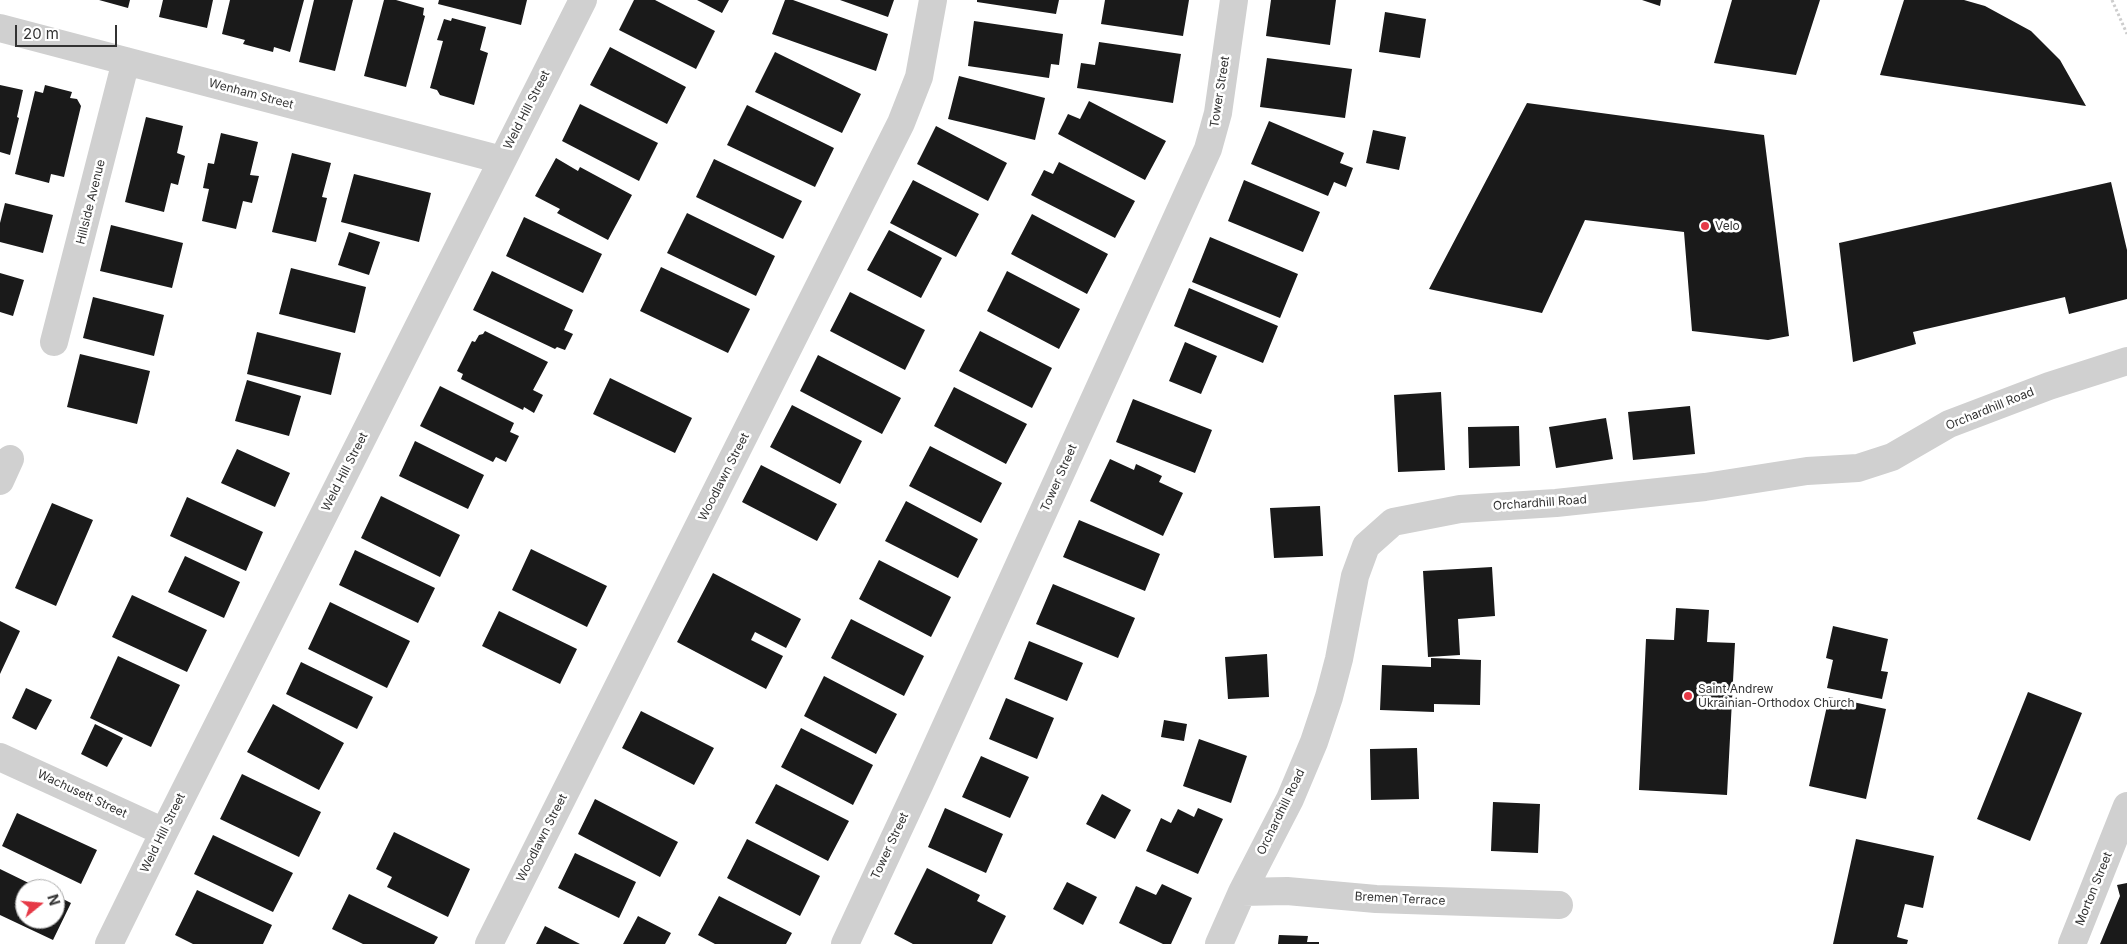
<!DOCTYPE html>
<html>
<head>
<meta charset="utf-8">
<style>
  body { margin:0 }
  #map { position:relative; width:2127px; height:944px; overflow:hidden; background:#fff; font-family:Inter,sans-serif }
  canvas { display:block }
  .north { position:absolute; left:15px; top:879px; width:50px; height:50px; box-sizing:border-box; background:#fff; border:1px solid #adadad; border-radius:50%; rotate:73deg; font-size:14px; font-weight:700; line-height:20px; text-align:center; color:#333 }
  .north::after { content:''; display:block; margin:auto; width:18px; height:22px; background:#e63946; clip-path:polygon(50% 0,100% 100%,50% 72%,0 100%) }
  .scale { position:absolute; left:15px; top:25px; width:102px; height:22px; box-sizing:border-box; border:2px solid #333; border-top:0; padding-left:6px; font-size:15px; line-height:18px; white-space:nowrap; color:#333; -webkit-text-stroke:4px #fff; paint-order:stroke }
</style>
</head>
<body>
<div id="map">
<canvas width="2127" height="944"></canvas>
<div class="north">N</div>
<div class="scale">20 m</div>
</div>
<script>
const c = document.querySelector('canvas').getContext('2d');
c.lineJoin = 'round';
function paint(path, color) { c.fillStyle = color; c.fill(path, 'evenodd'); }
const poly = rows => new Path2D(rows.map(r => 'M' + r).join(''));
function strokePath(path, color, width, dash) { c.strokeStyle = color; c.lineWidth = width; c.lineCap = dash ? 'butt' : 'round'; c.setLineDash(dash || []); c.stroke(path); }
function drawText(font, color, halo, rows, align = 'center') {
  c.font = font + ' Inter,sans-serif'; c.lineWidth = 5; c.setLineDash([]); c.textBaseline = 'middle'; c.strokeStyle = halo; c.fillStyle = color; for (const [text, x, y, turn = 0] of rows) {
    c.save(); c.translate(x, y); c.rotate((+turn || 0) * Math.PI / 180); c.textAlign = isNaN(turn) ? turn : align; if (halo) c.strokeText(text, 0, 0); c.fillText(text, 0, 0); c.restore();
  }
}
const building = poly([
  [99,0,130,0,128,8],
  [163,0,213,0,207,28,159,17],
  [230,0,304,0,290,52,274,47,273,52,243,44,245,40,222,34],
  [314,0,353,0,335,71,299,62],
  [384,0,396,0,424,8,423,15,425,16,406,87,364,76],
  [439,0,527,0,521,25,438,4],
  [634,0,655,0,715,31,696,69,619,30],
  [697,0,729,0,722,13],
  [785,0,793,0,888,34,876,71,772,34],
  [840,0,894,0,888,17],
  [977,0,1059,0,1056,14,977,2],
  [1105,0,1189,0,1183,36,1101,24],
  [1271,0,1336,0,1330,45,1266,36],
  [1642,0,1661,0,1660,6],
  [1732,0,1820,0,1796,75,1714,63],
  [1904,0,1964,0,1985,6,2031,31,2060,60,2086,106,1880,75],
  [1385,12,1426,19,1420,58,1379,52],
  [452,18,486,27,480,50,488,53,474,105,440,95,437,90,430,88,443,41,437,40,444,19,451,21],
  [974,21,1063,34,1059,65,1051,64,1049,78,968,66],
  [1099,42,1181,54,1173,103,1077,88,1081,63,1095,65],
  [610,47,686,87,667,124,590,85],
  [775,52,861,94,842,133,755,92],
  [1267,58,1352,69,1345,118,1260,107],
  [959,76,1045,98,1035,140,948,119],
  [0,85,23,90,17,117,19,118,10,155,0,152],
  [45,85,72,92,70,98,77,99,81,106,64,177,51,174,49,183,15,174,35,91,43,93],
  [1089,101,1166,141,1145,180,1058,134,1068,114,1080,119],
  [1527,103,1764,135,1789,336,1768,340,1692,331,1684,232,1585,220,1542,313,1429,289],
  [580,104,658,143,639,181,562,141],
  [747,105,834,148,815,187,727,145],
  [146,117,183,126,177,153,185,156,178,185,171,183,164,212,125,202],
  [1269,121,1344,153,1340,163,1353,168,1346,187,1334,182,1328,196,1251,164],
  [936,126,1007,163,988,201,917,164],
  [1373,130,1406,137,1399,170,1366,163],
  [221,133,258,142,250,175,259,176,252,203,243,201,236,229,202,221,209,189,203,188,208,163,214,164],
  [292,153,331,163,322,197,327,198,316,242,272,232],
  [556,158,578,171,580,167,632,195,608,240,557,213,560,209,535,196],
  [714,159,802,201,783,239,696,197],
  [1059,162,1135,201,1115,238,1031,195,1044,170,1053,174],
  [354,174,431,193,419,242,341,222],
  [913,180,979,214,956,257,890,223],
  [1244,180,1320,212,1303,252,1228,221],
  [2111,182,2127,250,2127,299,2069,314,2065,297,1913,332,1916,344,1853,362,1839,243],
  [5,203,53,215,43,253,0,242,0,223],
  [687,213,775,256,756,296,667,253],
  [1032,214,1108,254,1087,294,1011,254],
  [524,217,602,254,583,293,506,256],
  [111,225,183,243,172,288,100,271],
  [889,230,942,258,921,298,867,270],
  [349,232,380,242,369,275,338,265],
  [1210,237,1298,274,1280,318,1192,282],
  [661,267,750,309,728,353,640,311],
  [291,268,366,287,355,333,279,314],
  [492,271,573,310,564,330,573,334,565,350,557,347,555,349,473,310],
  [1007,271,1080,309,1059,349,987,311],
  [0,273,24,280,13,316,0,312],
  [1189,288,1278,326,1263,363,1174,326],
  [850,292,925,330,905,370,830,331],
  [93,297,164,315,154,356,83,338],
  [485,331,548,362,533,390,543,395,534,413,524,407,523,410,461,379,463,374,457,371,472,341,475,342,479,335,483,334],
  [980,331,1052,368,1032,408,959,371],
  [257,332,341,353,331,395,247,374],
  [1185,342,1217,356,1201,394,1169,381],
  [80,354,150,371,137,424,67,407],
  [818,355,901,398,882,434,800,391],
  [610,378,692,418,675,453,593,414],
  [247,380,301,396,289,436,235,421],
  [440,386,514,423,510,432,519,436,506,462,496,457,493,462,420,426],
  [954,387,1027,424,1006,464,934,426],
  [1441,392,1445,470,1398,472,1394,395],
  [1133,399,1212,430,1195,473,1116,442],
  [792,405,862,441,840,484,770,447],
  [1690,406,1695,454,1633,460,1628,412],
  [1606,418,1613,459,1556,468,1549,427],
  [1519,426,1520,466,1469,468,1468,427],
  [415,441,484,475,468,509,399,476],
  [930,446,1002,483,981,523,909,486],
  [237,449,290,473,275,507,221,483],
  [1110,459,1134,470,1136,464,1162,476,1159,482,1183,493,1163,536,1090,501],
  [761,465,837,504,817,541,742,502],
  [381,496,460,535,440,577,361,538],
  [187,497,263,532,246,571,170,536],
  [906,501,978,539,958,578,885,541],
  [52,503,93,520,56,606,15,588],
  [1320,506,1323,556,1274,558,1270,508],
  [1079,520,1160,554,1145,591,1063,557],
  [531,549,607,586,587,627,512,590],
  [355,550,435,588,418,623,339,585],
  [185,556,240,582,224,618,168,592],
  [879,560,951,597,931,637,859,599],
  [1492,567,1495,616,1458,619,1460,655,1428,657,1423,571],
  [713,573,801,619,786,648,755,632,751,640,783,656,766,689,677,642],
  [1053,584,1135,618,1118,658,1036,624],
  [132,595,207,630,187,672,112,637],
  [330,602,410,641,387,688,308,649],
  [1676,608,1709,610,1707,642,1735,643,1727,795,1639,790,1646,639,1674,640],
  [499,611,577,649,560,684,482,646],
  [851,619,924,656,904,696,831,658],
  [0,621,20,631,0,674],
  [1833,626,1888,639,1881,671,1888,672,1882,699,1827,688,1833,660,1826,658],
  [1029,641,1083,663,1067,701,1014,679],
  [1267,654,1269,697,1228,699,1225,657],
  [118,656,180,685,151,747,90,718],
  [1431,658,1481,660,1480,705,1434,704,1434,712,1380,710,1382,665,1431,667],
  [301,662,373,697,357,729,286,694],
  [824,676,897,714,876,754,804,716],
  [26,688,52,700,36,730,12,718],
  [2028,692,2082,713,2030,841,1977,819],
  [1829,697,1886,709,1866,799,1809,786],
  [1006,698,1054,718,1037,759,989,739],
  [273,704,344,743,319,790,247,752],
  [641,711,714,748,694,785,622,748],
  [1164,720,1187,724,1184,741,1161,737],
  [95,724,123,738,107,767,81,754],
  [801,728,873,765,853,805,781,767],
  [1199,739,1247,756,1231,803,1183,786],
  [1417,748,1419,799,1371,800,1370,749],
  [981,756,1029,777,1010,818,962,797],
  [242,774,321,812,299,857,220,819],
  [776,784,849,821,828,861,755,823],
  [1102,794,1131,810,1115,839,1086,824],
  [595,799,678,842,660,877,578,834],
  [1493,802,1540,804,1538,853,1491,851],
  [945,808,1003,834,986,873,928,847],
  [1198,808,1223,819,1198,874,1146,851,1161,818,1171,823,1178,809,1194,817],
  [17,813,97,850,81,884,2,846],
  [394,832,470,869,448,917,387,887,392,877,376,869],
  [213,835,293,873,273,912,194,874],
  [747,839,820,876,800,916,727,878],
  [1856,839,1934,856,1923,908,1905,904,1897,937,1908,940,1907,944,1833,944],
  [575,853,636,882,619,918,558,888],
  [927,868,980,895,977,901,1006,916,992,944,913,944,894,934],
  [0,869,41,889,25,889,25,919,55,919,55,895,71,903,53,940,0,915],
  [1067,882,1097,897,1083,925,1053,909],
  [2127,883,2127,944,2100,944,2120,896,2117,885],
  [1162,884,1192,898,1171,944,1163,944,1119,923,1136,886,1156,895],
  [197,890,272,925,263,944,193,944,175,935],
  [349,894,438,937,434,944,363,944,332,929],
  [719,896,792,933,786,944,715,944,698,935],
  [638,916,671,933,665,944,623,944],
  [545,926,580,944,536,944],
  [1279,935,1308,936,1307,942,1319,942,1319,944,1278,944]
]);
const path = poly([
  [2112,0,2127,34]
]);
const street = poly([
  [0,28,502,160],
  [54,342,126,61],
  [0,481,10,459],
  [0,757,164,832],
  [1242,892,1287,891,1376,899,1559,905],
  [109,944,164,832,583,0],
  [489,944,901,123,919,77,933,0],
  [845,944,921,781,1208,149,1218,113,1234,0],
  [1219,944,1242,892,1290,799,1314,742,1329,697,1339,659,1355,576,1366,546,1393,522,1460,509,1556,503,1705,487,1807,471,1858,468,1892,457,1949,424,2049,386,2127,361],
  [2072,944,2127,806]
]);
const markers = [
  [1705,226,5,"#e63946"],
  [1688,696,5,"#e63946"]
];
const streetNames = [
  ["Tower Street",1220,92,-81],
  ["Wenham Street",251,94,15],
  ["Weld Hill Street",527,110,-63],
  ["Hillside Avenue",91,202,-76],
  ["Orchardhill Road",1990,409,-22],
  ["Weld Hill Street",345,472,-63],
  ["Woodlawn Street",724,477,-63],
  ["Tower Street",1059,478,-66],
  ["Orchardhill Road",1540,503,-4],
  ["Wachusett Street",82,794,25],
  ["Orchardhill Road",1281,812,-64],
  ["Weld Hill Street",163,833,-64],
  ["Woodlawn Street",542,838,-63],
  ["Tower Street",890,846,-65],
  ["Morton Street",2094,889,-68],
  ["Bremen Terrace",1400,899,3]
];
const poiNames = [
  ["Velo",1715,226],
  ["Saint Andrew",1698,689],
  ["Ukrainian-Orthodox Church",1698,703]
];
paint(building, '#1a1a1a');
strokePath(path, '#cdcdcd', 3, [2.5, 2.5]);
strokePath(street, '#d0d0d0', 28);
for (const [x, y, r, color] of markers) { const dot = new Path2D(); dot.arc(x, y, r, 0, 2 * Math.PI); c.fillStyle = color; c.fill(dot); strokePath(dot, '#fff', 2); }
drawText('12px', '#333', '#fff', streetNames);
drawText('12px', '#333', '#fff', poiNames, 'left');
</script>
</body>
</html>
